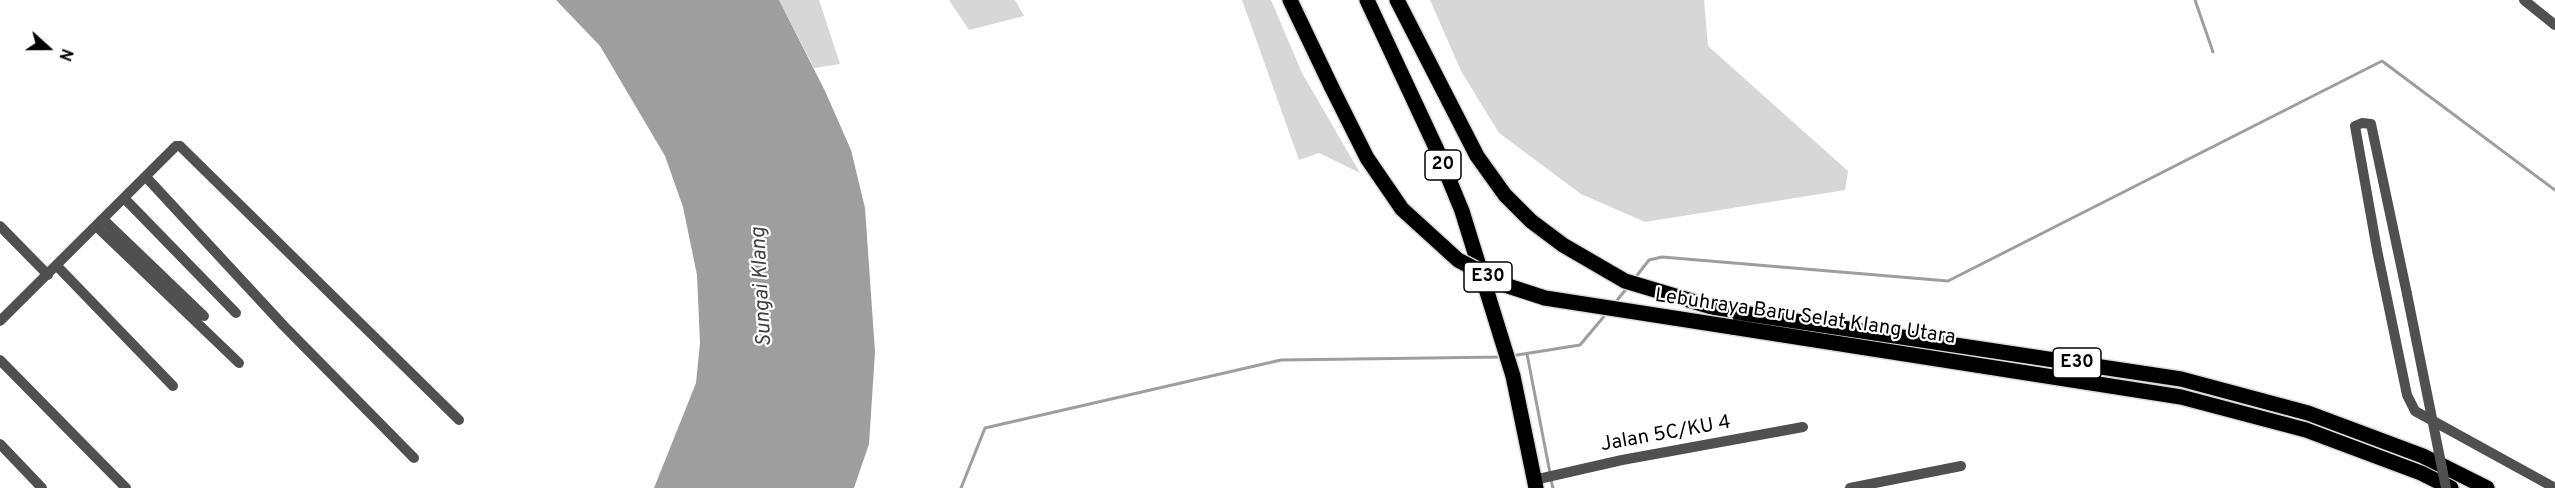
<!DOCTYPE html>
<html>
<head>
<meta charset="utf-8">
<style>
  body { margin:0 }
  #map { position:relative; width:2555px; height:488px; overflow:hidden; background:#fff; font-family:Overpass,sans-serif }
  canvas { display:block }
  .north { position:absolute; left:18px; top:18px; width:60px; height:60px; -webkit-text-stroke:4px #fff; paint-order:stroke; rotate:111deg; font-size:16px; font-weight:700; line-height:24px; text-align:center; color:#000 }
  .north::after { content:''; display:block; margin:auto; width:21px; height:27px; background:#000; clip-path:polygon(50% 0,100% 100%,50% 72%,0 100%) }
</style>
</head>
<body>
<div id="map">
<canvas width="2555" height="488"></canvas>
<div class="north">N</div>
</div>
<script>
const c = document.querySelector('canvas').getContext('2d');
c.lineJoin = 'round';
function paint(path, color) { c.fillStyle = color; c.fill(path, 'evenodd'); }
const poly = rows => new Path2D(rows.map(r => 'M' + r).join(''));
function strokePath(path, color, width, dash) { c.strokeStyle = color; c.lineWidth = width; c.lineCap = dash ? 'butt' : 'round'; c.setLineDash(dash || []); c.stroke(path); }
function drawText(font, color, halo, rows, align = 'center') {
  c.font = font + ' Overpass,sans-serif'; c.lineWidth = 4.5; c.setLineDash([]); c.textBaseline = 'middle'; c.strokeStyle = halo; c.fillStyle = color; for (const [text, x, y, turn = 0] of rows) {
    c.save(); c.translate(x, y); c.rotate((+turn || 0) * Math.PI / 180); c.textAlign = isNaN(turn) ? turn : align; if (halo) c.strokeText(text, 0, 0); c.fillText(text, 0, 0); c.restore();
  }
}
const green = poly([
  [779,0,819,0,840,64,814,68],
  [949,0,1015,0,1024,16,969,30],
  [1242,0,1271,0,1302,73,1360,173,1319,153,1299,160],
  [1430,0,1704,0,1708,46,1848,171,1845,190,1645,222,1581,194,1499,133,1461,71]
]);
const water = poly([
  [556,0,779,0,825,91,851,150,865,208,875,352,869,444,854,488,654,488,696,383,700,343,697,275,683,207,665,156,600,46]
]);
const stream = poly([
  [2195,0,2213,52],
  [1635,278,1649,260,1662,257,1948,281,2382,61,2555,190],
  [1614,304,1627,288],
  [1527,354,1550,473],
  [1511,356,1580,345,1606,314],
  [1551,480,1553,488],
  [961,488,985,428,1281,360,1502,357]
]);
const minor = poly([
  [2524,0,2555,25],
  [146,177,284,326,414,458],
  [124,198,236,313],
  [104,220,204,316],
  [0,226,48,275],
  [97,227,239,363],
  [57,266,173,386],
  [2407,294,2371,124,2362,123,2355,126,2377,250,2407,395,2415,411,2555,488],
  [0,321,176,146,180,146,459,420],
  [0,360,126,488],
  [0,444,42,488],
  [1534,480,1622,460,1803,427],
  [1850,488,1961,466]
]);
const highway = poly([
  [1290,0,1332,88],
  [1367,0,1437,150,1462,211,1513,376,1536,488],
  [1397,0,1477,156,1505,195,1531,221,1563,245,1625,281,1722,310,2181,379,2308,413,2423,456,2487,488],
  [1732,327,2181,397,2306,430,2421,473,2451,488]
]);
const minorBridge = poly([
  [2407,294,2446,488]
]);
const highwayBridge = poly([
  [1332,88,1367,158,1402,209,1458,260,1508,286,1545,298,1732,327]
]);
const shields = [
  [1443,165,36],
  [1488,277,48],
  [2077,363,48]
];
const shieldNames = [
  ["20",1443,165],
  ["E30",1488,277],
  ["E30",2077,363]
];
const streetNames = [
  ["Lebuhraya Baru Selat Klang Utara",1805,318,8],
  ["Jalan 5C/KU 4",1666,435,-10]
];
const waterNames = [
  ["Sungai Klang",763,287,-93]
];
paint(green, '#d7d7d7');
paint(water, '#9e9e9e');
strokePath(stream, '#9e9e9e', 3);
strokePath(highway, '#dbdbdb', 18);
strokePath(minor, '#505050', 10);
strokePath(highway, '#000', 15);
strokePath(highwayBridge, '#dbdbdb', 18, []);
strokePath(minorBridge, '#505050', 10);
strokePath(highwayBridge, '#000', 15);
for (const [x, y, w] of shields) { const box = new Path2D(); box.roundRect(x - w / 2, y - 15, w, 30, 4.5); c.fillStyle = '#fff'; c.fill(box); strokePath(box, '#000', 1.5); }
drawText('bold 18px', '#000', null, shieldNames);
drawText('20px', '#000', '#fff', streetNames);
drawText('italic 21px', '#3f3f3f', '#fff', waterNames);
</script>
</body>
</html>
